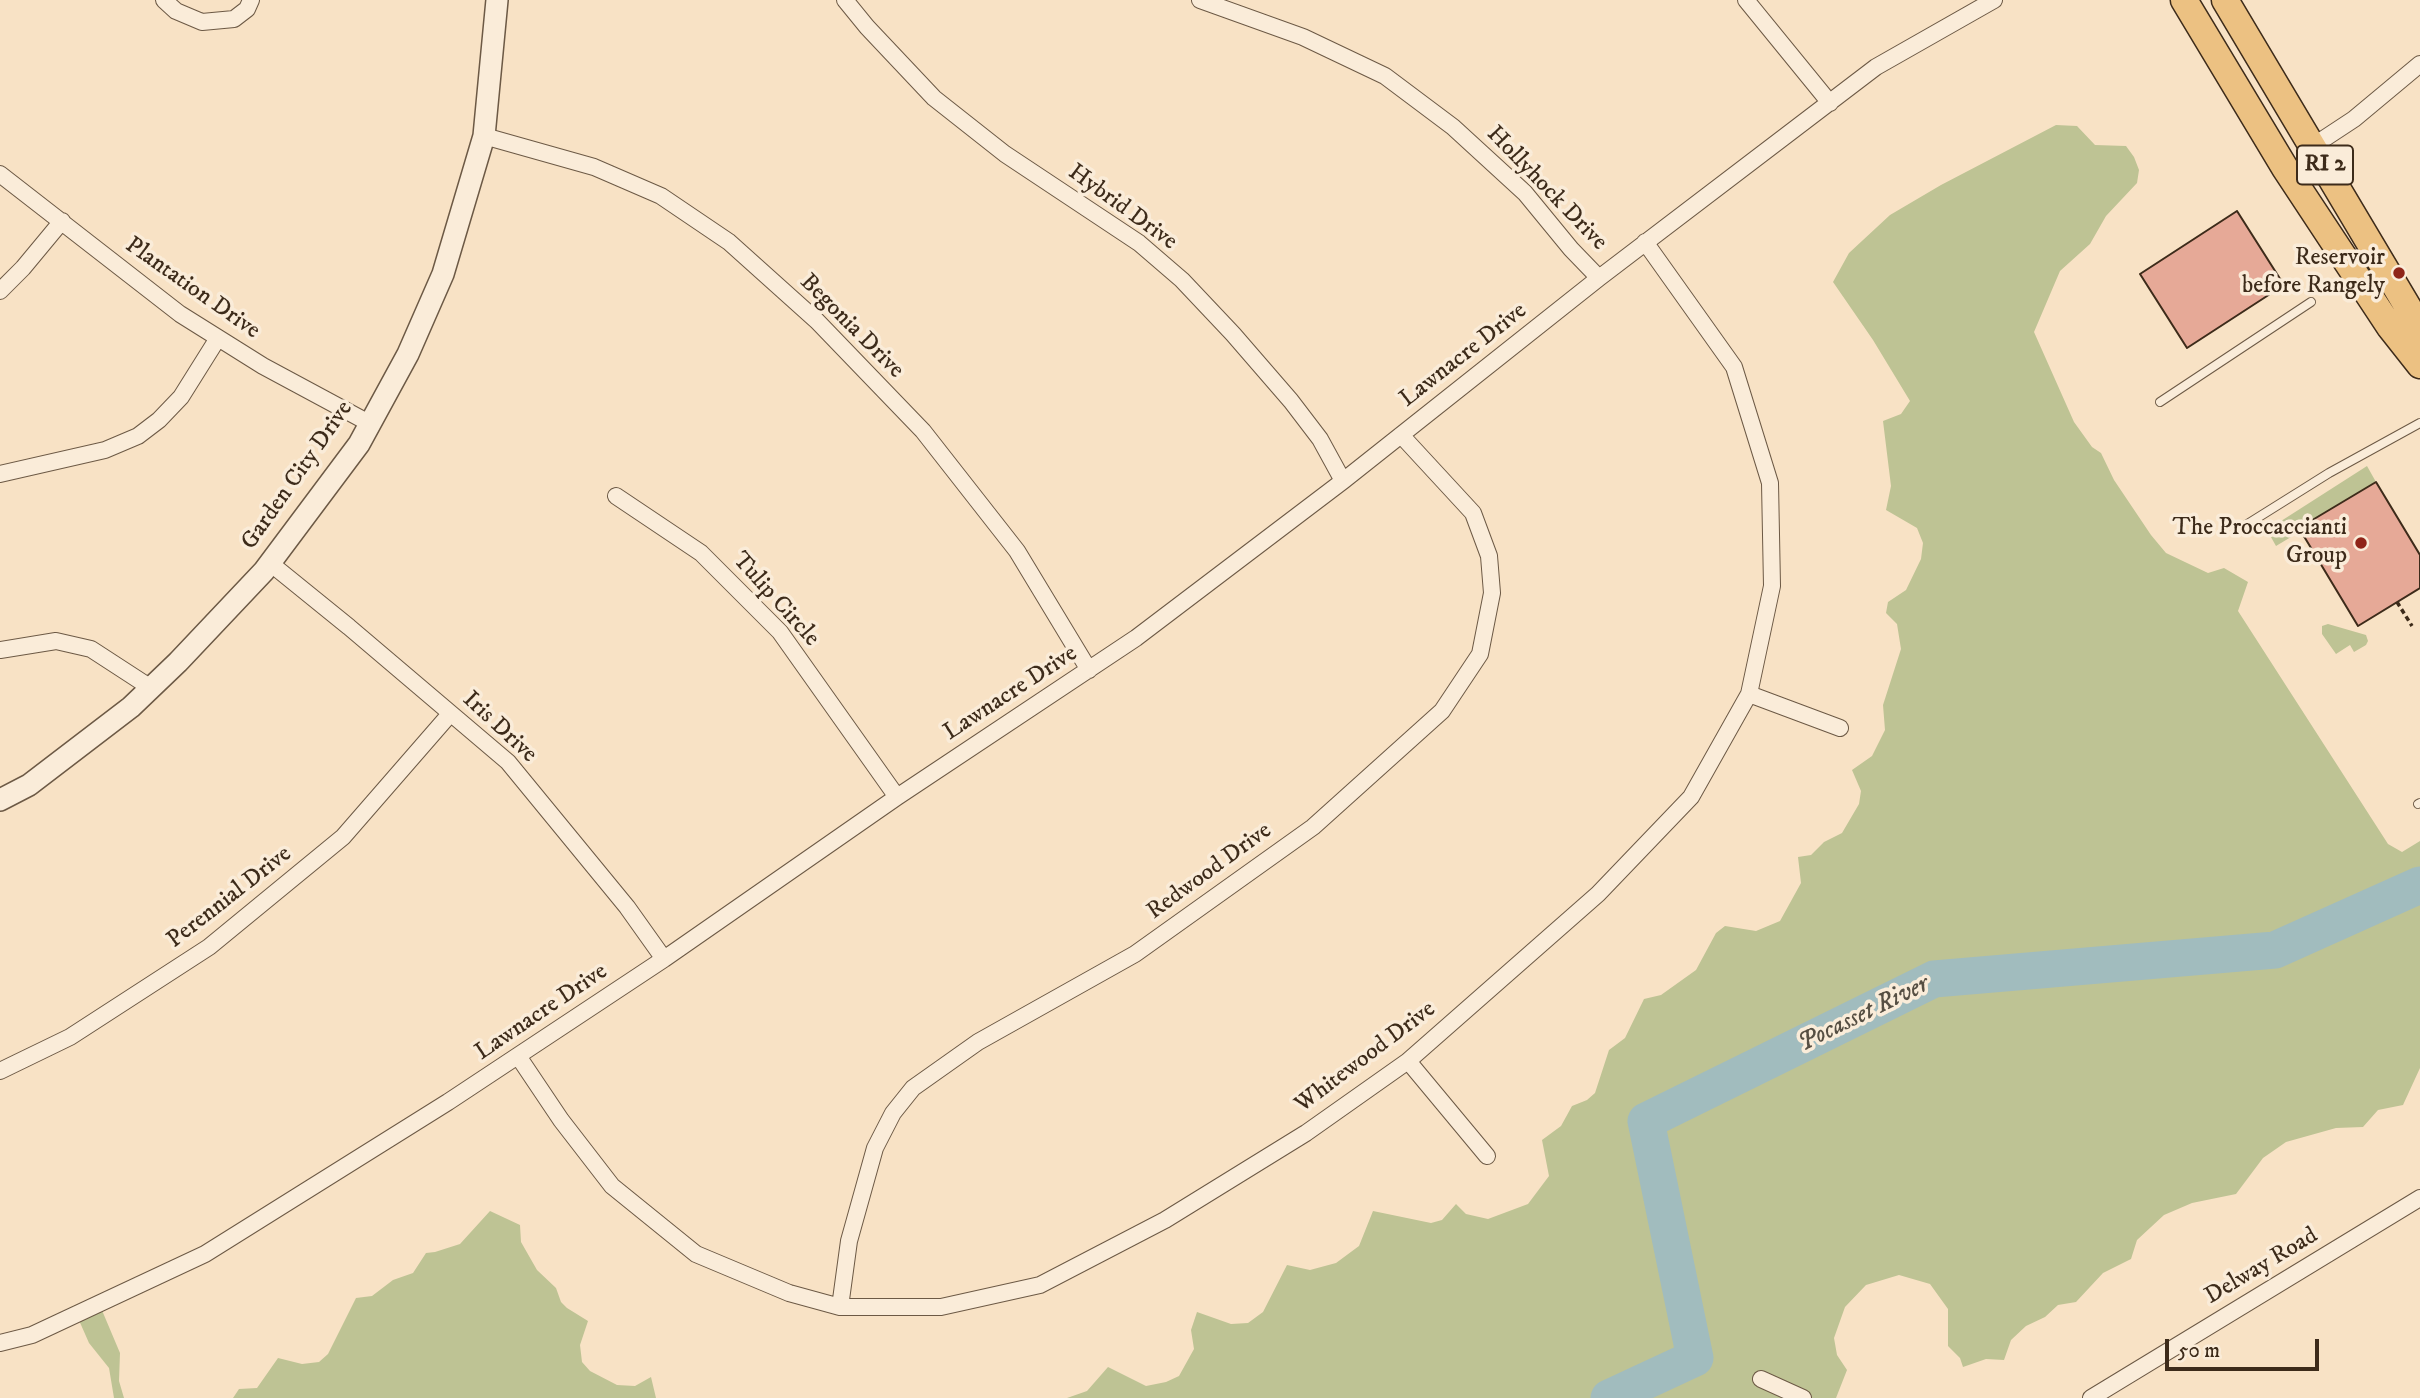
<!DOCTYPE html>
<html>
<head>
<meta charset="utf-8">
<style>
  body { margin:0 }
  #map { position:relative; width:2420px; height:1398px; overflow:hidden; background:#f8e2c5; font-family:"IM FELL DW Pica",serif }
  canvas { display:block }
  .scale { position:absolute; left:2165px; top:1339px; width:154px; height:32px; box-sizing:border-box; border:4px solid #3d2b1a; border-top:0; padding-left:9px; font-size:21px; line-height:24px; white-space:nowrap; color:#3d2b1a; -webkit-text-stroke:5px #faecd9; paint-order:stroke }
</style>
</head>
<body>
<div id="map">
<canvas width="2420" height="1398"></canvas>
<div class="scale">50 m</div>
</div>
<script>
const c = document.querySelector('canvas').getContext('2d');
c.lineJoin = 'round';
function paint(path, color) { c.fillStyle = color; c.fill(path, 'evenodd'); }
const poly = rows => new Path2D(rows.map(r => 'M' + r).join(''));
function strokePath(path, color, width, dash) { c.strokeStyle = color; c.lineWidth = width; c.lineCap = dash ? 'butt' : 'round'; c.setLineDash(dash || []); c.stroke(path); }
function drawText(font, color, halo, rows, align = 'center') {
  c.font = font + ' "IM FELL DW Pica",serif'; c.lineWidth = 7; c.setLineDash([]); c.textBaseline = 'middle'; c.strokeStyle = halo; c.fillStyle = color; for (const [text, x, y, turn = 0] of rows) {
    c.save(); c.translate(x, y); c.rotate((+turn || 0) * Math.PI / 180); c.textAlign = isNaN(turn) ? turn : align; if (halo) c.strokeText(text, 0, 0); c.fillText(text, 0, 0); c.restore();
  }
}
const green = poly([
  [2056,125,2077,126,2095,145,2126,146,2134,157,2139,170,2137,183,2106,216,2090,244,2060,271,2034,332,2074,422,2092,447,2101,453,2114,480,2151,535,2166,553,2208,573,2224,568,2248,582,2238,611,2388,844,2402,852,2420,841,2420,1068,2403,1105,2378,1110,2363,1127,2336,1128,2286,1142,2263,1158,2236,1194,2192,1203,2164,1215,2137,1240,2131,1259,2103,1273,2076,1302,2058,1305,2045,1317,2026,1326,2011,1340,2004,1360,1986,1359,1963,1367,1960,1358,1948,1346,1948,1309,1930,1284,1899,1275,1866,1285,1845,1307,1834,1338,1837,1355,1847,1370,1836,1398,1067,1398,1087,1391,1108,1367,1146,1386,1166,1382,1179,1376,1194,1349,1191,1330,1197,1312,1231,1324,1248,1323,1263,1312,1287,1265,1310,1270,1336,1263,1359,1246,1373,1211,1431,1223,1442,1220,1456,1204,1466,1214,1488,1219,1528,1204,1549,1176,1542,1140,1561,1126,1572,1106,1587,1100,1595,1093,1609,1050,1625,1038,1644,999,1661,995,1696,970,1716,933,1725,926,1756,931,1780,921,1801,883,1798,857,1811,855,1824,842,1842,833,1859,804,1861,791,1852,770,1872,756,1885,730,1883,705,1901,649,1897,624,1886,613,1888,602,1906,590,1921,559,1923,543,1917,528,1886,510,1891,486,1883,421,1901,414,1910,401,1873,340,1833,282,1849,253,1890,215,1941,185],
  [2367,466,2376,482,2300,528,2301,531,2276,546,2267,530],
  [2328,624,2366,635,2368,641,2366,645,2354,652,2350,645,2336,654,2322,634,2322,626],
  [490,1211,520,1225,521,1242,537,1270,556,1288,561,1302,567,1308,588,1321,580,1345,582,1362,590,1371,617,1385,635,1386,651,1377,656,1398,233,1398,239,1389,257,1388,278,1358,302,1364,319,1362,328,1354,356,1298,372,1296,393,1280,413,1273,426,1253,435,1252,460,1244],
  [101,1308,120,1353,119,1381,124,1398,114,1398,109,1368,89,1343,78,1318]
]);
const river = poly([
  [1609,1398,1695,1358,1646,1121,1934,979,2275,950,2420,885]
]);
const building = poly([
  [2237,211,2284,285,2187,348,2140,274,2237,211],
  [2376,482,2420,555,2420,588,2358,626,2299,528,2376,482]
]);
const path = poly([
  [2397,602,2412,626]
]);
const service = poly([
  [2160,402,2311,302],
  [2238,530,2329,473,2420,423],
  [2418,804,2420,803]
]);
const minor = poly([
  [164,0,176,11,202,22,234,19,247,9,251,0],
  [845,0,867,27,934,98,1005,154,1139,243,1182,280,1233,334,1291,401,1320,439,1343,481],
  [1200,0,1303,37,1385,76,1453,127,1525,193,1571,249,1599,278],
  [1746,0,1830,103],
  [484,136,594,167,661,196,729,242,817,321,923,431,1017,551,1089,670],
  [2313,146,2354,119,2420,64],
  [0,174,180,314,263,366,369,423],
  [0,291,23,268,62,221],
  [0,474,105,450,138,436,159,420,181,397,218,338],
  [616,496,701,553,780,632,897,797],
  [270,563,349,627,508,762,627,907,664,959],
  [0,650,56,641,91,649,151,688],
  [1749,694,1840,728],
  [518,1056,561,1120,612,1186,696,1254,789,1293,840,1307,941,1307,1040,1285,1165,1220,1306,1133,1408,1061,1598,894,1691,797,1749,694,1772,586,1770,483,1734,367,1645,242],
  [1408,1061,1487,1156],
  [0,1071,70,1037,209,947,343,837,450,714],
  [840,1307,849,1241,875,1148,893,1113,913,1088,978,1042,1135,954,1313,827,1442,711,1480,654,1492,593,1489,556,1473,513,1401,435],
  [0,1343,32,1335,205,1254,448,1102,664,959,897,797,1136,638,1343,481,1599,278,1876,67,1994,0],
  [1761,1379,1803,1398],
  [2091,1398,2420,1198]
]);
const tertiary = poly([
  [0,800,29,785,131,707,178,662,264,571,359,444,408,354,443,274,484,136,497,0]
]);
const primary = poly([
  [2184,0,2285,168,2390,327,2420,365],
  [2225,0,2412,314,2420,331]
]);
const markers = [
  [2399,273,7,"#8f2418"],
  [2361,543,7,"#8f2418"]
];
const shields = [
  [2325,165,56]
];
const shieldNames = [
  ["RI 2",2325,165]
];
const streetNames = [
  ["Hollyhock Drive",1546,189,46],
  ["Hybrid Drive",1122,208,36],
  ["Plantation Drive",192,289,35],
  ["Begonia Drive",851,327,45],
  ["Lawnacre Drive",1464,356,-38],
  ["Garden City Drive",298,476,-55],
  ["Tulip Circle",775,600,48],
  ["Lawnacre Drive",1011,694,-33],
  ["Iris Drive",499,728,43],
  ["Redwood Drive",1210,872,-36],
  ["Perennial Drive",230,898,-38],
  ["Lawnacre Drive",542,1013,-34],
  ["Whitewood Drive",1366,1058,-37],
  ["Delway Road",2262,1267,-31]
];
const poiNames = [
  ["Reservoir",2385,259],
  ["before Rangely",2385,287],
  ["The Proccaccianti",2347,529],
  ["Group",2347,557]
];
const waterNames = [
  ["Pocasset River",1864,1015,-26]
];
paint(green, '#bec394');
strokePath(river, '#a1bcbe', 37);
paint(building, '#e6a997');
strokePath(building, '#3d2b1a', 2);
strokePath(service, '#6c5945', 10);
strokePath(minor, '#6c5945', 18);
strokePath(tertiary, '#6c5945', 24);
strokePath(primary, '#3d2b1a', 29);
strokePath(path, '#3d2b1a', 3.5, [5, 3.5]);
strokePath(service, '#faecd9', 8);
strokePath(minor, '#faecd9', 16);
strokePath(tertiary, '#faecd9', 21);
strokePath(primary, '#ecc182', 26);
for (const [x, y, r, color] of markers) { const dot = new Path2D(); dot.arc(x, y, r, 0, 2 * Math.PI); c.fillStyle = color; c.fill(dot); strokePath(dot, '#faecd9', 2.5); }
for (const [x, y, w] of shields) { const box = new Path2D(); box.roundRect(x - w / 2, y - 19.5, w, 39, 5); c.fillStyle = '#faecd9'; c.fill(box); strokePath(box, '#3d2b1a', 2); }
drawText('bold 23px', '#3d2b1a', null, shieldNames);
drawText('24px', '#3d2b1a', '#faecd9', streetNames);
drawText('24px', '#3d2b1a', '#faecd9', poiNames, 'right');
drawText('italic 26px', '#564f43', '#faecd9', waterNames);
</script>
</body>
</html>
